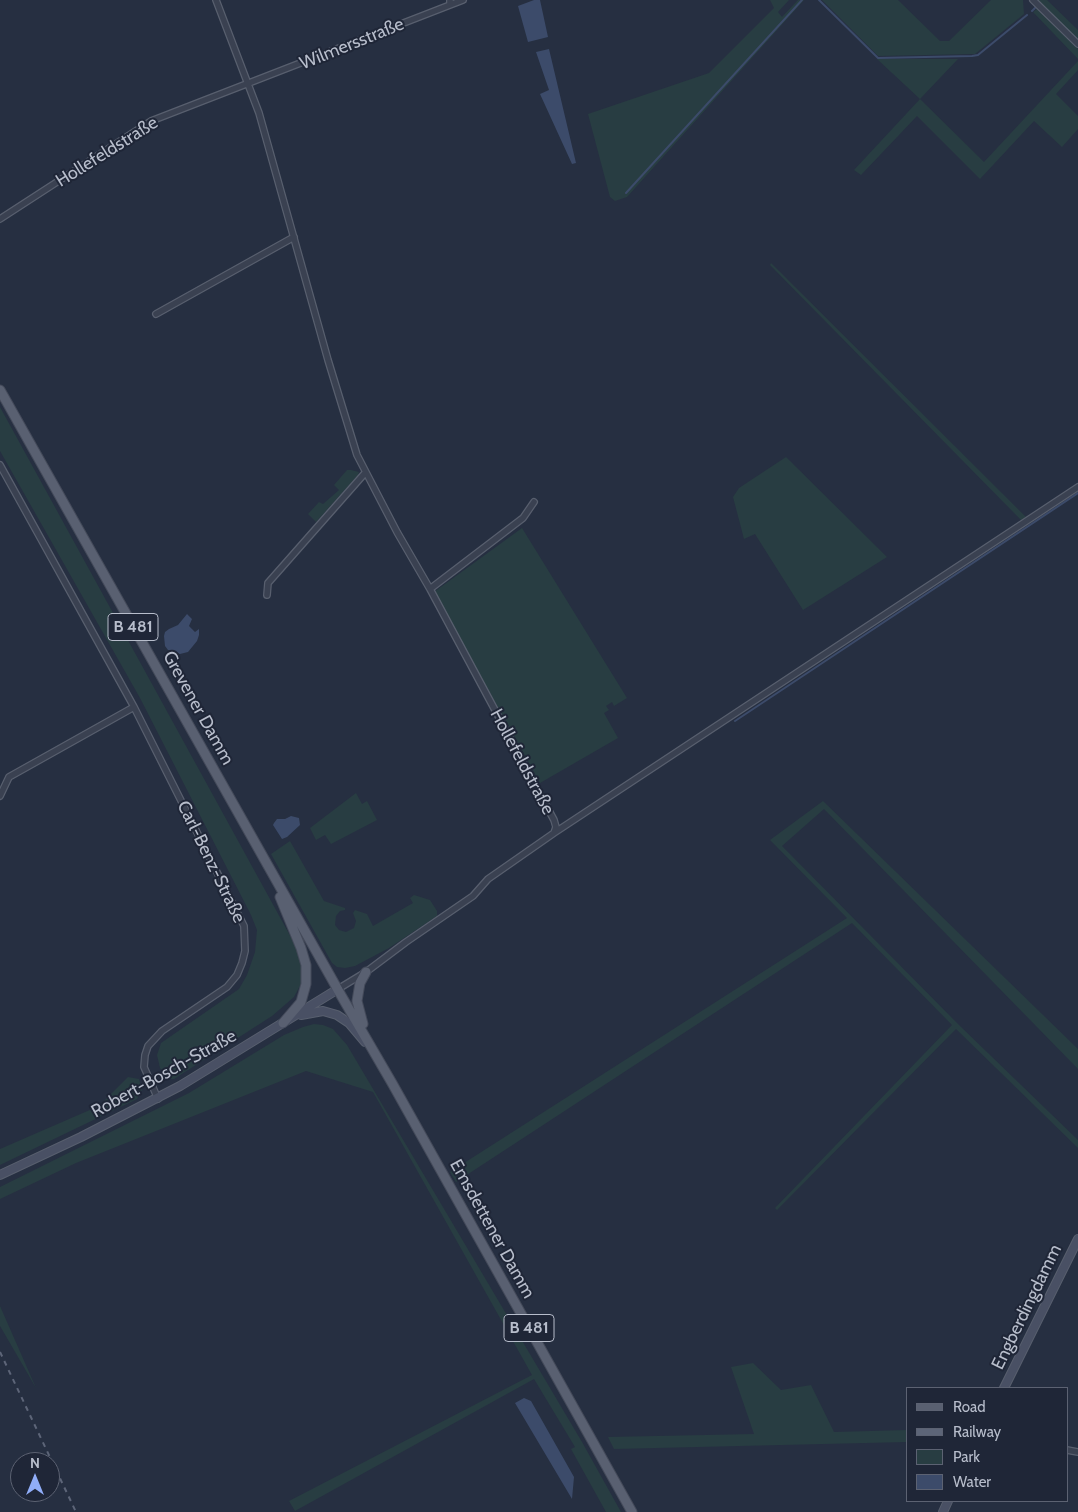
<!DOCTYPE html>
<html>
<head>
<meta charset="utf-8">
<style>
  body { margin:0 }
  #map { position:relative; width:1078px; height:1512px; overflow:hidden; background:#262f41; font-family:Cabin,sans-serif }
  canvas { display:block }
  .legend { position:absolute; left:906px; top:1387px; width:162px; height:115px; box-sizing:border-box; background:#1f2637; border:1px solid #5c6272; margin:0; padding:6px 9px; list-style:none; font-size:15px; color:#b7bdcb }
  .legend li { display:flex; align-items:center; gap:10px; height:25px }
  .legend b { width:25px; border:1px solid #5c6272 }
  .north { position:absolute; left:10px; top:1452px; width:50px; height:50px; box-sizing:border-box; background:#1f2637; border:1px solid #5c6272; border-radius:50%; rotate:0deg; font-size:14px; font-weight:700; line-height:20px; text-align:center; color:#b7bdcb }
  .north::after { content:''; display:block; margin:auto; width:18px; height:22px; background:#90adf8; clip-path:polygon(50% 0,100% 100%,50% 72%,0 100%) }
</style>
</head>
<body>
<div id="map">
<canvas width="1078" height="1512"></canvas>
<ul class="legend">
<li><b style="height:6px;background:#596071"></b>Road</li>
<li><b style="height:6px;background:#5d6578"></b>Railway</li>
<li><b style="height:14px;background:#283d42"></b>Park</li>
<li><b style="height:14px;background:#3c4b6a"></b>Water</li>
</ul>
<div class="north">N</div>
</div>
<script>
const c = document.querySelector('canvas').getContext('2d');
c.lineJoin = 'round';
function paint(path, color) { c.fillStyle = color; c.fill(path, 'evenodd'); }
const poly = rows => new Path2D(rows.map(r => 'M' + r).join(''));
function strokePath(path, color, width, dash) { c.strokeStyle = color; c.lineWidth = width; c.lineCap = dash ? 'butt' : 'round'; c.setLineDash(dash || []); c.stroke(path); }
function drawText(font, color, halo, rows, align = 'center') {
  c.font = font + ' Cabin,sans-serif'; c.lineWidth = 4; c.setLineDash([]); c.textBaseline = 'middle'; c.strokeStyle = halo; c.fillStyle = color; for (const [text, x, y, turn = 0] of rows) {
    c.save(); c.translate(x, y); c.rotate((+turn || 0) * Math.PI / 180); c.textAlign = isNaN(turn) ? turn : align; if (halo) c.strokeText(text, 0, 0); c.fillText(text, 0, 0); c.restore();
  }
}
const green = poly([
  [770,0,789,0,778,12,782,17,798,0,804,0,627,197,615,201,610,197,588,114,709,73,774,8],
  [822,0,898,0,940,41,949,41,991,0,1023,0,1024,14,975,54,878,56],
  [1038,0,1047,0,1078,30,1078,41],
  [1037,9,1078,49,1078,59,1033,12],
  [877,59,958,59,920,99,984,162,1078,61,1078,70,1056,94,1078,116,1078,129,1062,147,1034,121,980,179,917,116,861,175,854,170,920,99],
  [771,263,1026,517,1021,520,770,265],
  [0,407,293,941,302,960,303,980,294,997,272,1016,174,1079,168,1079,160,1068,157,1055,161,1043,239,989,247,975,255,952,257,930,251,915,140,698,0,451],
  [786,457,887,557,803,610,755,534,744,539,733,497,739,488],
  [347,470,351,470,359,472,358,475,316,522,308,514,319,502,323,504,339,490,334,485],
  [522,528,627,698,614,706,612,702,606,706,609,710,604,713,618,738,540,783,434,592],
  [356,793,362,804,367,801,377,820,331,844,325,835,316,840,310,828],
  [823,801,1078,1049,1078,1069,824,809,782,846,959,1025,1078,1140,1078,1148,956,1029,777,1210,775,1208,952,1025,852,923,456,1182,450,1172,847,918,770,840],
  [290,841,324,901,345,908,345,910,340,911,336,916,335,925,339,930,346,932,354,928,356,921,353,913,355,910,367,914,373,926,413,903,410,898,414,895,430,900,437,911,437,916,389,948,355,966,345,968,337,967,332,963,271,854],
  [314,1024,323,1025,333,1029,347,1045,582,1442,621,1512,606,1512,571,1449,575,1447,534,1379,295,1511,289,1501,532,1375,373,1092,306,1071,76,1163,0,1199,0,1187,189,1093,284,1035,303,1027],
  [128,1077,139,1079,142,1090,137,1099,0,1165,0,1149,99,1106],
  [0,1306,36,1388,0,1326],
  [753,1363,781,1390,811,1385,834,1432,907,1430,907,1442,614,1449,608,1437,754,1434,731,1367]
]);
const water = poly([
  [534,0,540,0,548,37,528,42,518,6],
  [549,49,576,163,572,164,540,94,549,90,536,52],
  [187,614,192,619,189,626,195,632,199,629,199,635,197,641,188,652,180,654,168,650,165,646,164,636,165,632,169,629,178,625],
  [291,816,299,818,300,825,287,837,282,839,273,825,274,823,277,819,285,819],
  [524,1398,531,1401,574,1477,572,1499,515,1403]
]);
const stream = poly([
  [819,0,878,58,972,56,978,55,1027,15],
  [1032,11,1035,8],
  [626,193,802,0],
  [735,721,1078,493]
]);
const street = poly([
  [216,0,259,113,328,360,357,455,397,532,430,589,554,820,556,827,554,833],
  [1033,0,1078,44],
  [450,5,463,0],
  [0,219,151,121,450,5,450,0],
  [156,314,294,237],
  [0,465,134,707,244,926,245,951,242,963,237,975,227,987,162,1031,148,1046,145,1055,144,1067,158,1099],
  [430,589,523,518,534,502],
  [267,595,268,583,365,473],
  [0,796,9,777,134,707],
  [338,989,366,972,406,942,473,896,488,879,554,833,1078,487],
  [1067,1450,1078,1452]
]);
const secondary = poly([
  [301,1015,323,1011,337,1015,349,1023,365,1042],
  [0,1175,81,1137,180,1086,338,989],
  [1004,1388,1078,1239],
  [943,1512,948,1501]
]);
const primary = poly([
  [0,390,342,997,392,1083,632,1512],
  [280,897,301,948,306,965,306,984,301,1002,283,1023],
  [363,1024,357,1001,360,983,366,972]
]);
const rail = poly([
  [0,1352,76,1512]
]);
const shields = [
  [133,627,50],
  [529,1328,50]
];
const shieldNames = [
  ["B 481",133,627],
  ["B 481",529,1328]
];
const streetNames = [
  ["Wilmersstraße",352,44,-22],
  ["Hollefeldstraße",107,152,-32],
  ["Grevener Damm",198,708,61],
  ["Hollefeldstraße",522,762,62],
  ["Carl-Benz-Straße",211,862,64],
  ["Robert-Bosch-Straße",164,1074,-29],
  ["Emsdettener Damm",492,1229,61],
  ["Engberdingdamm",1027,1307,-64]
];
paint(green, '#283d42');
paint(water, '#3c4b6a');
strokePath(stream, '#3c4b6a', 2);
strokePath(street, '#585f6e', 8);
strokePath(secondary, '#585f6e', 10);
strokePath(primary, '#444a5a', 11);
strokePath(street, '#3a4151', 5.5);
strokePath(secondary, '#495064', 8);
strokePath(primary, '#596071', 9);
strokePath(rail, '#5d6578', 2, [5, 5]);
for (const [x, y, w] of shields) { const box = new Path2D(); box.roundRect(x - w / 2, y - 13.5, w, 27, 4); c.fillStyle = '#1f2637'; c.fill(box); strokePath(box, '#b7bdcb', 1); }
drawText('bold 16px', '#b7bdcb', null, shieldNames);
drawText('18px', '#b7bdcb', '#1f2637', streetNames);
</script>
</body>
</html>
